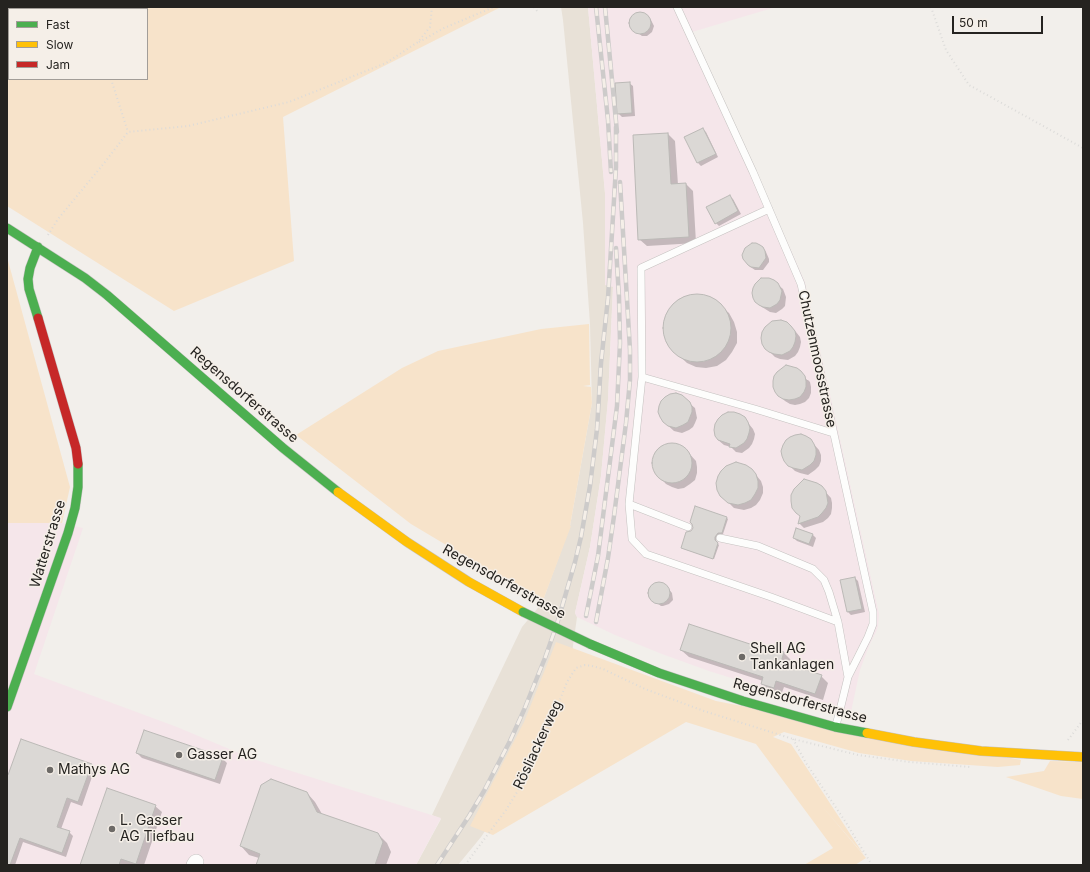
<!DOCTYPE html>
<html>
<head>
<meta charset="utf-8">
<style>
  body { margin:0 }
  #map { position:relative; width:1090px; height:872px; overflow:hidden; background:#f2efeb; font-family:Inter,sans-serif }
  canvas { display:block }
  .frame { position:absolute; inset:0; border:8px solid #252320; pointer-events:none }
  .legend { position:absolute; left:8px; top:8px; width:140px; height:72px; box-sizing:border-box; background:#f5efe8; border:1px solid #a29d98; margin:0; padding:5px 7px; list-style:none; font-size:12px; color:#252320 }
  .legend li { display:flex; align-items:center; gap:8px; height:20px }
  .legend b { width:20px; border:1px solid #a29d98 }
  .scale { position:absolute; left:952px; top:16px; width:91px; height:18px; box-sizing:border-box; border:2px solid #252320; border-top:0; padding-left:5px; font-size:12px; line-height:14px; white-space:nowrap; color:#252320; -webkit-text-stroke:3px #f5efe8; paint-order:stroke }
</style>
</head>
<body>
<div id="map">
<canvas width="1090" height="872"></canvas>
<div class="frame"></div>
<ul class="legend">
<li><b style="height:5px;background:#4caf50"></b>Fast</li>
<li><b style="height:5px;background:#ffc107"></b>Slow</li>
<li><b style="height:5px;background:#c62828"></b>Jam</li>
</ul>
<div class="scale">50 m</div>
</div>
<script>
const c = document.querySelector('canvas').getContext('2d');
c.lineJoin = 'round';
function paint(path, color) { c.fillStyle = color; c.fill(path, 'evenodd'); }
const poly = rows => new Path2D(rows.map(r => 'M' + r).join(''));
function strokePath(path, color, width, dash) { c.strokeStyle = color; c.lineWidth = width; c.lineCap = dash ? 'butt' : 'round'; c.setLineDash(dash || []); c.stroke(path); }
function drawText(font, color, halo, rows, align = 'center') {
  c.font = font + ' Inter,sans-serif'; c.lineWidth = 3; c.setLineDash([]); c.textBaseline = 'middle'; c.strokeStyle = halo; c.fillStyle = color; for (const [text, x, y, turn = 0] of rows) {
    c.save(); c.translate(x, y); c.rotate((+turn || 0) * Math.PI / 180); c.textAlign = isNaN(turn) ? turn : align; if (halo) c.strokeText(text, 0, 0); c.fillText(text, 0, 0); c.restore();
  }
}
const built = poly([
  [561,7,588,7,605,193,605,285,613,286,608,400,601,476,590,547,575,613,577,617,572,653,508,797,481,837,458,865,416,865,441,819,432,815,522,627,542,603,570,526,592,403,590,324,583,223,563,20]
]);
const industrial = poly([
  [588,7,776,7,692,32,755,170,805,282,879,614,878,626,876,632,869,646,860,670,852,707,851,716,821,706,806,699,757,686,709,671,662,654,615,635,577,617,575,613,590,547,601,476,608,400,613,287,605,285,605,193],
  [7,523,62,523,83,528,34,674,177,727,253,759,441,818,416,865,7,865]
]);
const green = poly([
  [7,7,501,7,283,117,294,261,174,311,7,206],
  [9,9,147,9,147,79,9,79],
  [7,257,70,487,62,523,7,523],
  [589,324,590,385,583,386,591,387,592,403,570,526,571,526,542,603,542,602,411,524,296,435,402,368,438,351,541,329],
  [556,642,716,701,1021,760,1020,765,998,767,911,761,859,753,784,732,773,737,791,744,864,855,821,805,866,858,855,865,804,865,833,848,756,744,686,722,493,835,470,826,524,722],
  [1050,761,1083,762,1083,799,1061,796,1006,777,1044,771]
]);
const shadow = poly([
  [638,13,645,14,648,16,651,20,654,26,652,32,647,36,642,36,633,29,630,23,633,17],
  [629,83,633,86,635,116,622,117,618,113],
  [702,129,706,132,718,157,701,166,698,163,685,137],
  [668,134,675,141,678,185,686,184,693,191,696,243,647,246,639,239],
  [729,196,733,199,741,214,719,226,716,223],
  [763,248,766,252,769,259,769,262,763,270,755,270,749,266],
  [777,284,783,289,786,297,785,306,782,309,776,313,770,312,762,307,756,302],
  [690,295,701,295,712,299,729,313,734,322,737,332,737,343,732,352,726,360,717,366,706,368,696,367,687,363,671,348,666,339,664,328,665,317,671,307,679,299],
  [791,327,796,332,800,337,801,342,800,347,798,352,795,356,788,360,780,359,775,357,766,348],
  [801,372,807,380,808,380,810,382,811,387,811,393,809,398,805,402,800,404,795,405,790,404,785,401,779,395],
  [689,403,695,408,697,418,695,423,693,427,689,430,682,433,674,431,664,422],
  [744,418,753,429,755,434,754,439,752,444,749,448,742,453,736,452,731,447,724,445,718,440],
  [810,440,819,450,821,455,821,461,819,466,815,470,808,475,800,473,795,471,785,461],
  [674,444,680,446,686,450,696,461,697,467,697,473,695,480,690,484,684,488,678,489,672,487,666,484,656,473,654,468,653,462,655,456,658,451,663,447,668,445],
  [751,469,761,481,763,487,763,493,760,500,756,505,751,508,744,510,734,508,721,495],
  [821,487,831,498,832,503,832,508,831,514,828,518,823,522,804,528,799,523],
  [727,518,728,519,723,534,720,534,716,538,716,542,719,545,714,559,684,549,682,548],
  [812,534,816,538,813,547,797,541,794,538],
  [855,578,858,581,865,612,851,615,848,612,841,581],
  [661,583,667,587,672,593,673,600,669,604,663,606,661,606,652,599,650,592,650,589,655,584],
  [764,646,784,653,791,660,789,666,821,676,828,683,823,700,784,687,781,695,770,691,763,684,763,681,689,657,681,650,762,650],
  [137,753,222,758,227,763,220,784,142,758],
  [91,764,95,768,82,806,71,802,61,829,69,832,73,836,66,857,23,842,15,865,7,865,7,781],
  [307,793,315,802,322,814,378,834,387,843,391,852,386,865,257,865,259,858,249,855,241,846],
  [155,806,162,812,144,865,81,865]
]);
const building = poly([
  '629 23a11 11 0 1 1 22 0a11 11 0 1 1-22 0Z',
  [630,82,632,113,617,114,615,83,630,82],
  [703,128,716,154,697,163,684,137,703,128],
  [668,133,671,184,686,183,689,237,638,240,633,135,668,133],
  [730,195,738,211,715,224,706,207,730,195],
  [752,243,756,243,760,245,763,247,765,251,766,258,759,268,751,267,748,265,743,259,742,255,745,248,752,243],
  [761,278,769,278,774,280,778,283,782,291,780,300,777,304,770,308,763,307,759,305,755,302,753,298,752,293,753,288,755,284,761,278],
  '663 328a34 34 0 1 1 68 0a34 34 0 1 1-68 0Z',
  [781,320,787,322,791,326,795,331,796,336,795,342,793,347,790,351,782,355,774,354,769,352,765,349,762,344,761,338,762,332,765,327,772,321,781,320],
  [786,365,797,368,801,371,805,376,806,381,806,387,804,392,800,397,795,399,789,400,783,399,778,396,775,392,773,387,773,381,774,376,777,372,786,365],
  [676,393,682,395,690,402,692,407,692,412,688,422,683,425,676,428,668,426,663,422,660,417,658,412,659,406,661,401,665,397,670,394,676,393],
  [728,412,734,412,740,414,745,417,748,422,750,428,749,433,747,439,744,443,736,448,729,447,730,444,718,440,715,436,714,430,715,424,718,419,722,415,728,412],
  [801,434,806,436,811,439,814,444,816,449,816,455,814,461,810,465,802,470,793,468,788,466,784,461,782,456,781,451,783,445,786,440,790,437,795,435,801,434],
  '652 463a20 20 0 1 1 40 0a20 20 0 1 1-40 0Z',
  [736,462,746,465,752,469,756,474,758,481,758,488,755,494,751,500,745,503,738,505,728,503,720,496,717,490,716,483,718,476,721,471,726,466,736,462],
  [804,479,817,483,822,486,826,491,828,503,826,508,822,513,818,517,798,524,800,516,796,513,792,508,791,501,791,495,794,489,804,479],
  [695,506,727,517,722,533,718,533,715,537,715,540,718,543,713,559,681,548,686,532,691,531,693,528,692,524,690,522,695,506],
  [796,528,813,534,809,544,793,538,796,528],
  [855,577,862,609,847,612,840,580,855,577],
  '648 593a11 11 0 1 1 22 0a11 11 0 1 1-22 0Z',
  [689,624,762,648,763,645,784,652,781,662,822,675,815,694,776,681,774,688,761,684,763,677,680,650,689,624],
  [144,730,223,757,215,780,136,753,144,730],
  [21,739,92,764,78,802,67,798,57,827,70,831,62,853,20,838,10,865,7,865,7,775,8,775,21,739],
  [271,779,307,792,317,812,378,833,383,842,375,865,256,865,260,854,240,846,261,785,271,779],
  [107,788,156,805,136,864,121,859,119,865,80,865,107,788]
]);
const path = poly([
  [87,7,88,9],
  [534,7,537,11],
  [931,7,946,50,969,85,1083,148],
  [419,42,444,28,494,7],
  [111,79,128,132],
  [48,235,58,219,105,162,128,132,188,126,289,102,386,63,418,42,430,27,432,7],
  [793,739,806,763,845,821,872,865],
  [1068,740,1083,720],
  [465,865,506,810,527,776,546,735,567,682,576,668,585,665,592,666,603,669,645,689,704,711,793,739,858,755,910,762,970,767]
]);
const lane = poly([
  [677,7,753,172,801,284,873,612,873,624,868,637,848,677,839,714,836,725],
  [642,377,755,409,833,433],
  [629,504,642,377,641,268,769,209],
  [688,527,629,504,632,539,646,554,771,597,838,622,829,592,824,580,813,569,758,546,720,538],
  [838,622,848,677]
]);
const street = poly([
  [194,865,196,862]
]);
const fast = poly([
  [7,228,85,278,107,295,283,448,338,492],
  [38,318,29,289,28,279,30,268,38,247],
  [590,644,659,673,743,701,835,727,867,733],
  [7,707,68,533,75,508,78,487,78,464]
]);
const slow = poly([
  [338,492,407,542,469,582,523,612],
  [867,733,914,742,981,751,1083,757]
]);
const jam = poly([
  [38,318,76,448,78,464]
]);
const rail = poly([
  [596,7,608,120,611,172],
  [605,7,617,132],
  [586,616,598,556,617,406,620,343,619,297,616,248],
  [596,622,608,558,614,516,626,423,630,380,630,350,620,182],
  [437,865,469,816,484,791,510,741,524,710,545,658,557,624,575,562,581,537,590,486,597,429,601,363,608,298,616,167,616,127]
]);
const fastBridge = poly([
  [523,612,590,644]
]);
const markers = [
  [742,657,4,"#6d6a67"],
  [179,755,4,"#6d6a67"],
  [50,770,4,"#6d6a67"],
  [112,829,4,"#6d6a67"]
];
const streetNames = [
  ["Chutzenmoosstrasse",817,359,78],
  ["Regensdorferstrasse",244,395,41],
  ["Watterstrasse",48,544,-73],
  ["Regensdorferstrasse",504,582,29],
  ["Regensdorferstrasse",800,701,15],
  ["Rösliackerweg",538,745,-65]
];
const poiNames = [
  ["Shell AG",750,649],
  ["Tankanlagen",750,665],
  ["Gasser AG",187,755],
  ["Mathys AG",58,770],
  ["L. Gasser",120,821],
  ["AG Tiefbau",120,837]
];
paint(built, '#e8e1d7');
paint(industrial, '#f5e6ea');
paint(green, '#f7e3ca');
paint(shadow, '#0003');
paint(building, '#dbd8d5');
strokePath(building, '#bcbab7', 1);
strokePath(lane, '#c5c2c0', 8);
strokePath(street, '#c5c2c0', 16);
strokePath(fast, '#c5c2c0', 10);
strokePath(slow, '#c5c2c0', 10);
strokePath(jam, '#c5c2c0', 10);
strokePath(path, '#dcdbd9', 2, [1, 3]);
strokePath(lane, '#fdfdfc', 7);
strokePath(street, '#fdfdfc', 15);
strokePath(fast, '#4caf50', 9);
strokePath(slow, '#ffc107', 9);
strokePath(jam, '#c62828', 9);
strokePath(rail, '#cdcbca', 4.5);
strokePath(rail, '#f5efe8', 3, [9]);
strokePath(fastBridge, '#c5c2c0', 10, []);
strokePath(fastBridge, '#4caf50', 9);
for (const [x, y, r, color] of markers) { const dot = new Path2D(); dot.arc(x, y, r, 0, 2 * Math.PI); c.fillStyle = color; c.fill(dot); strokePath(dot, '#f5efe8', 1.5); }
drawText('14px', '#252320', '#f5efe8', streetNames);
drawText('14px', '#252320', '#f5efe8', poiNames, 'left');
</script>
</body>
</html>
